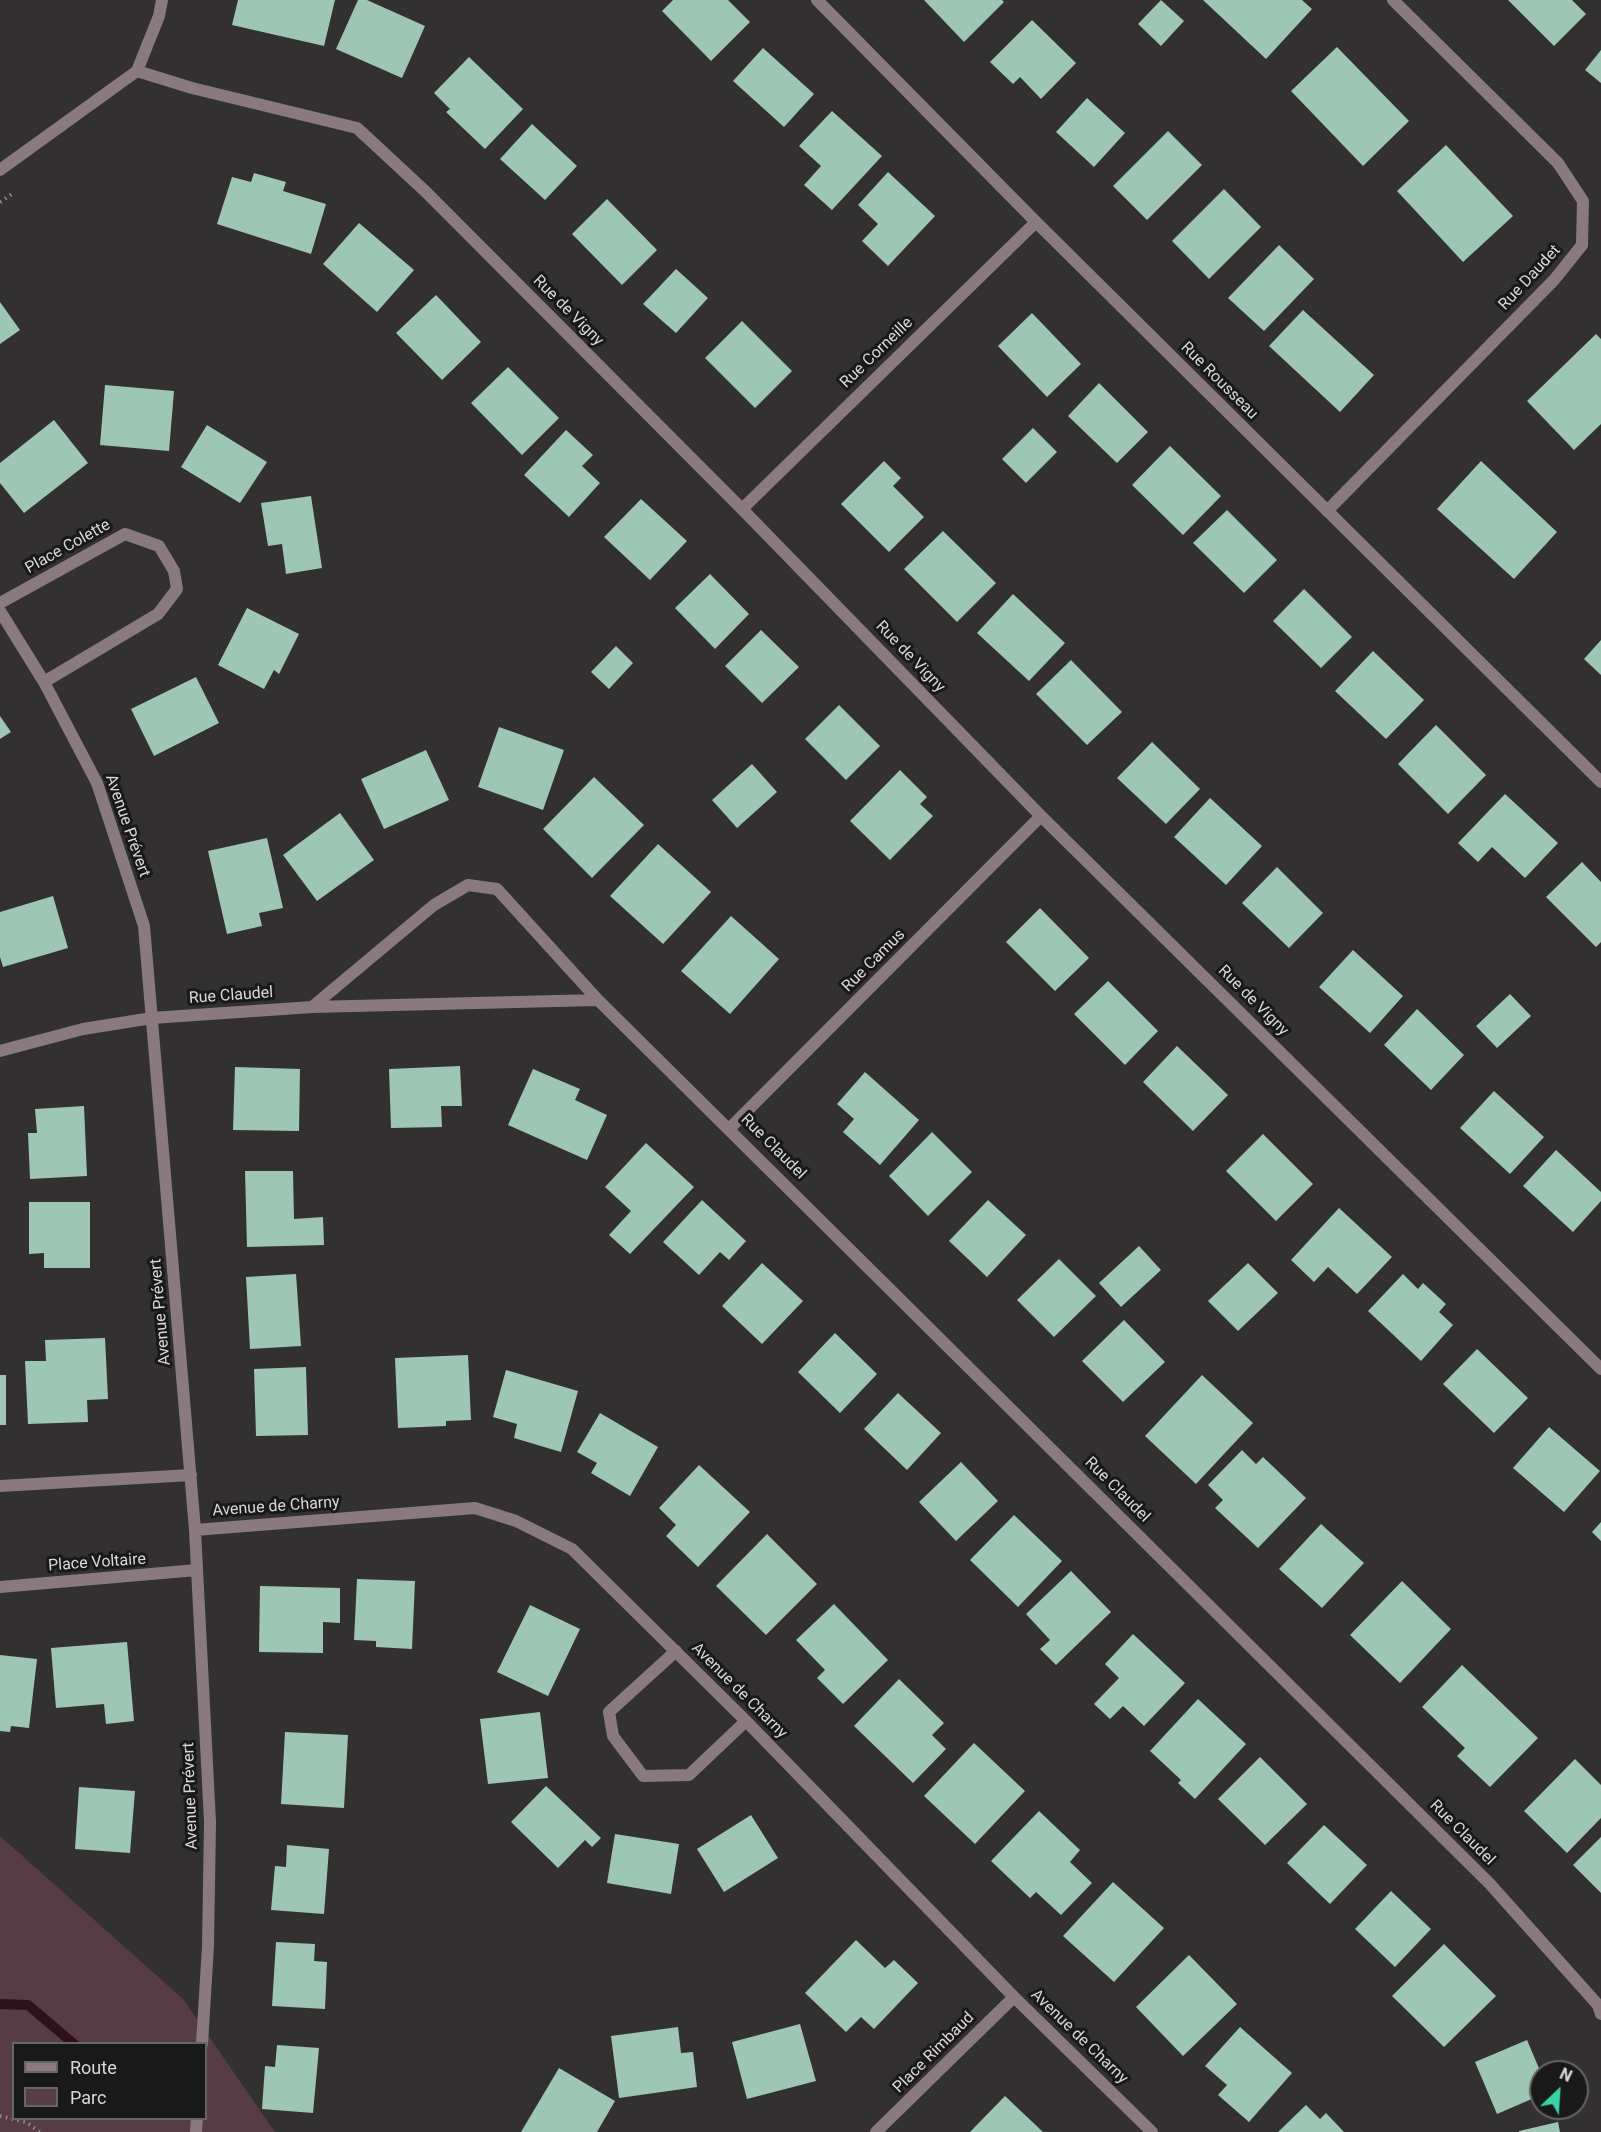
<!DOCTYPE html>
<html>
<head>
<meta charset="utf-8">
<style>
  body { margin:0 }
  #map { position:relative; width:1601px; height:2132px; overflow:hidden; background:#333031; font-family:Roboto,sans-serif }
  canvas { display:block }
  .legend { position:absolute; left:12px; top:2042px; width:195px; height:78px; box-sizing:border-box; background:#1a1919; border:2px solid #666565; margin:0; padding:8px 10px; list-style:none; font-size:18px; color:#d9d7d8 }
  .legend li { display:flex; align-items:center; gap:12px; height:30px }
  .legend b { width:30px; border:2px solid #666565 }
  .north { position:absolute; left:1529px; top:2060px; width:60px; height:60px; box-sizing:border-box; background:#1a1919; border:2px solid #666565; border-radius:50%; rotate:25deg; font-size:16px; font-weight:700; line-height:24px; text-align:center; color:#d9d7d8 }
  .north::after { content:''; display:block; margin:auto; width:21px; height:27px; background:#38d4a6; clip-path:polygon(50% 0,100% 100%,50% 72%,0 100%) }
</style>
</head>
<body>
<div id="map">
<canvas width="1601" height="2132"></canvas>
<ul class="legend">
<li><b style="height:8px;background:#8a797f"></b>Route</li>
<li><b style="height:16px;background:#573b45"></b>Parc</li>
</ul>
<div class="north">N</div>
</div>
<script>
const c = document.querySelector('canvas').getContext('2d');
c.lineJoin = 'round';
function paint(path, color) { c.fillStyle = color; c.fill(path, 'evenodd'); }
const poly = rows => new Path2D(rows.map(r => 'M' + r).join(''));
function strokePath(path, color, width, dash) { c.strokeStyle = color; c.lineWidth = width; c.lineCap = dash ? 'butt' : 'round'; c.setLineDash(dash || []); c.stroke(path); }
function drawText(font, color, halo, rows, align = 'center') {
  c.font = font + ' Roboto,sans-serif'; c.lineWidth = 6; c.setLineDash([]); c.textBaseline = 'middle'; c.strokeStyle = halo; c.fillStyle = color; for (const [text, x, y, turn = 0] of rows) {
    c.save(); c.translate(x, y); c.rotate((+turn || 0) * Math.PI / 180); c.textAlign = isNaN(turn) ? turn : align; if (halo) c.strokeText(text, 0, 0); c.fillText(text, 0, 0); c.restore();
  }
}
const green = poly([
  [0,1836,183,1999,275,2132,0,2132],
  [14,2044,206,2044,206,2118,14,2118]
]);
const stream = poly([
  [0,2004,28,2005,74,2044]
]);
const building = poly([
  [238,0,335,0,324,46,232,25],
  [358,0,367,0,425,26,402,78,336,49],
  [673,0,728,0,750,22,711,61,662,11],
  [924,0,1002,0,1004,2,964,42],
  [1161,0,1184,21,1161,46,1138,24],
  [1203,0,1302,0,1312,9,1266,59],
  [1508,0,1572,0,1586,14,1554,46],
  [1032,20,1076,63,1041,99,1020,77,1013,84,990,62],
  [1337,47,1409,121,1363,166,1291,91],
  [763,48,814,94,784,127,733,81],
  [1601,50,1601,83,1585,70],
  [469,57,523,109,485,149,446,112,450,109,434,93],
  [1087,98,1125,133,1094,167,1056,132],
  [832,111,882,156,832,210,804,185,821,166,799,146],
  [532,124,577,166,545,200,500,159],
  [1168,131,1202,165,1147,220,1113,186],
  [1446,145,1513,216,1463,262,1397,191],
  [888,172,935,216,888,266,862,241,878,224,858,205],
  [254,173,286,182,283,191,326,204,311,254,217,224,232,177,251,182],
  [1224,189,1261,227,1209,279,1172,241],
  [607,199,657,250,622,285,572,234],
  [359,223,414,270,377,312,323,264],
  [1279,245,1314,279,1264,331,1228,298],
  [676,269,708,298,676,333,643,304],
  [436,295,481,342,442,380,396,333],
  [0,302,20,330,0,344],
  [1303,310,1374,375,1340,412,1269,346],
  [1032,313,1081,364,1047,397,998,346],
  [742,321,792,371,755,408,705,358],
  [1596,334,1601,339,1601,424,1574,450,1527,401],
  [508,367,559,418,522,455,471,403],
  [1099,383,1148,432,1117,463,1068,416],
  [105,385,174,391,169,451,100,445],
  [54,420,88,463,24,513,0,483,0,463],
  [207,425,267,462,240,503,181,467],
  [1033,428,1057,452,1026,483,1002,459],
  [566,430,593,455,582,466,600,483,569,517,524,475],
  [1170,446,1221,496,1183,535,1132,485],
  [884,461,901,478,893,486,924,517,889,552,841,504],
  [1481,461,1557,532,1514,579,1437,509],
  [311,496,322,568,286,574,282,544,268,546,261,503],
  [641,499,687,541,650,580,604,537],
  [1227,510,1277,560,1244,593,1193,543],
  [943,531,996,583,957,622,904,569],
  [710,574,749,614,715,649,675,608],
  [1304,589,1352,637,1321,668,1273,621],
  [1013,594,1065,643,1029,681,977,633],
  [247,608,299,634,279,674,274,670,264,689,218,665],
  [761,630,799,667,762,703,725,666],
  [1601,640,1601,675,1584,659],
  [616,646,633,663,609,689,591,672],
  [1373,651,1424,700,1386,739,1335,691],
  [1071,660,1122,712,1087,745,1036,694],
  [196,677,219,723,154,756,131,709],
  [839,705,880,746,846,780,805,739],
  [0,716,11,732,0,739],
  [1436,725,1486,775,1448,814,1398,764],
  [499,727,564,750,543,810,478,787],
  [1152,742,1200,789,1166,824,1117,778],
  [426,750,449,800,384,829,361,779],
  [752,764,777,792,737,828,712,800],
  [900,770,927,797,920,804,933,816,890,860,850,821],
  [594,777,644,825,592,878,543,829],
  [1505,794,1558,843,1525,878,1492,847,1478,862,1458,843],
  [1210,798,1262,846,1226,885,1174,837],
  [340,813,374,860,317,901,283,855],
  [267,838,283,908,259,913,262,926,227,934,208,851],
  [658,844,711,892,663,944,610,896],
  [1582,862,1601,882,1601,942,1596,947,1546,897],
  [1277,867,1323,913,1289,948,1242,903],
  [53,896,68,948,3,967,0,957,0,912],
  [1040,908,1089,958,1055,991,1006,942],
  [731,916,779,959,730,1014,681,971],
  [1353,950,1403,996,1370,1033,1319,987],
  [1108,981,1158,1031,1125,1065,1074,1014],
  [1510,994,1531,1016,1497,1048,1476,1026],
  [1417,1009,1464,1055,1431,1090,1384,1045],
  [1177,1046,1228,1095,1193,1131,1143,1082],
  [460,1066,462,1106,441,1106,442,1127,391,1128,389,1069],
  [235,1067,300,1069,299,1131,233,1130],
  [533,1069,580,1089,575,1100,607,1115,587,1160,508,1125],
  [865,1072,919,1120,880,1165,843,1132,854,1119,837,1104],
  [1494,1091,1544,1137,1510,1174,1460,1128],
  [84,1106,87,1176,30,1179,28,1133,37,1133,35,1109],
  [932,1132,972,1172,928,1216,889,1176],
  [1263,1134,1313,1184,1276,1221,1226,1171],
  [646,1143,694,1187,630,1254,609,1235,631,1211,605,1187],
  [1556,1150,1601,1192,1601,1201,1573,1232,1523,1186],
  [245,1171,293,1171,294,1219,323,1217,324,1245,247,1247],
  [702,1200,746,1241,729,1260,720,1252,699,1275,663,1242],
  [988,1200,1026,1235,987,1277,949,1241],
  [29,1202,90,1202,90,1268,44,1268,44,1253,29,1254],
  [1339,1208,1392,1257,1357,1294,1328,1267,1314,1282,1291,1260],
  [1139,1246,1161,1270,1121,1307,1099,1283],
  [1059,1259,1096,1296,1054,1337,1017,1300],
  [762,1263,803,1301,762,1344,722,1306],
  [1248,1263,1278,1293,1238,1331,1208,1301],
  [296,1274,301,1346,250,1349,246,1277],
  [1403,1274,1418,1289,1423,1283,1446,1304,1439,1312,1453,1325,1421,1361,1368,1311],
  [1124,1320,1165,1362,1123,1402,1082,1361],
  [835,1333,877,1374,840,1413,798,1372],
  [105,1338,108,1399,87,1400,88,1422,28,1424,25,1361,46,1361,45,1340],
  [1477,1349,1528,1398,1494,1433,1443,1384],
  [468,1355,471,1420,446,1421,446,1426,398,1428,395,1358],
  [306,1367,308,1435,256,1436,254,1369],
  [506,1370,578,1391,561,1452,514,1438,517,1424,493,1417],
  [0,1375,6,1375,6,1425,0,1425],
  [1202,1375,1253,1423,1196,1484,1145,1436],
  [898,1393,941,1433,907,1470,864,1429],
  [600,1413,658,1447,630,1496,591,1473,597,1463,577,1452],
  [1549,1427,1600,1471,1564,1512,1513,1468],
  [1242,1450,1256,1464,1263,1457,1306,1498,1258,1548,1215,1508,1223,1500,1208,1485],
  [961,1462,998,1501,956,1541,919,1502],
  [699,1465,750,1512,698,1567,666,1536,676,1525,659,1508],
  [1014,1515,1062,1561,1018,1607,970,1560],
  [1601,1522,1601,1541,1592,1532],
  [1321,1524,1364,1563,1322,1608,1279,1569],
  [767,1534,817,1584,766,1635,716,1586],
  [1071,1571,1111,1612,1056,1665,1040,1649,1050,1640,1026,1614],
  [357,1579,415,1581,412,1649,376,1647,376,1641,354,1640],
  [1402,1581,1451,1629,1400,1683,1350,1635],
  [260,1586,340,1588,340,1623,323,1622,323,1653,259,1652],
  [834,1604,888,1660,843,1704,817,1678,825,1670,796,1640],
  [530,1605,580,1629,548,1696,497,1672],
  [1133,1634,1185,1683,1144,1726,1123,1706,1110,1719,1094,1704,1119,1678,1105,1664],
  [127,1642,134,1721,106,1724,104,1704,56,1708,51,1648],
  [0,1655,37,1659,29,1728,11,1726,10,1732,0,1731],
  [1462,1665,1538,1738,1490,1787,1457,1756,1465,1748,1422,1707],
  [899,1679,944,1723,932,1735,946,1749,913,1783,854,1726],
  [1198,1699,1246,1744,1195,1799,1178,1783,1181,1780,1150,1751],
  [540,1712,548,1778,488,1784,480,1719],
  [285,1732,348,1735,344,1808,281,1804],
  [974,1743,1025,1791,975,1844,924,1796],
  [1260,1757,1307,1804,1265,1845,1218,1799],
  [1575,1759,1601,1785,1601,1818,1567,1853,1524,1811],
  [546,1786,601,1838,592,1847,585,1840,558,1868,511,1822],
  [79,1787,135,1791,130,1853,75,1849],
  [1039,1811,1080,1850,1070,1862,1092,1883,1061,1915,1036,1892,1030,1898,991,1861],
  [751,1815,778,1858,724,1892,697,1849],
  [1324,1825,1367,1865,1330,1904,1287,1863],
  [615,1834,679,1844,671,1894,607,1883],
  [1601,1837,1601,1893,1573,1865],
  [287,1845,329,1849,324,1914,271,1910,275,1866,286,1867],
  [1113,1882,1164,1928,1114,1982,1063,1936],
  [1391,1891,1431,1929,1395,1967,1355,1929],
  [856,1940,885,1968,894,1960,918,1983,874,2029,861,2017,846,2032,805,1993],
  [276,1942,315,1944,314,1961,327,1962,325,2009,272,2006],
  [1444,1944,1496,1996,1444,2047,1392,1996],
  [1189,1955,1237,2004,1183,2056,1136,2007],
  [800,2024,816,2081,747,2099,732,2042],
  [678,2027,681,2053,693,2052,697,2087,619,2098,611,2036],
  [1240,2027,1292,2073,1249,2122,1218,2095,1227,2085,1205,2066],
  [1527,2040,1541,2073,1541,2095,1497,2114,1475,2062],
  [277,2045,319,2048,313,2113,262,2109,265,2066,275,2067],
  [559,2068,615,2101,597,2132,521,2132],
  [1005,2096,1043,2132,970,2132],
  [1306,2105,1320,2119,1326,2113,1344,2132,1278,2132],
  [1558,2122,1560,2132,1519,2132,1519,2131]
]);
const path = poly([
  [0,202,12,194],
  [0,2116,26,2122,40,2132]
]);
const minor = poly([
  [817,0,1036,222,1601,782],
  [137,71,192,88,357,128,426,192,742,509,1041,816,1601,1369],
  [742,509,1036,222],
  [1327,511,1554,280,1582,245,1583,201,1558,163,1393,0],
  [0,603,125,534,159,546,174,571,177,589,158,614,44,682],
  [0,611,44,682,97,783,144,926,195,1530,210,1822,208,1946,202,2044],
  [312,1007,434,905,468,885,497,889,598,1000,1490,1884,1598,2005,1601,2014],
  [0,1051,83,1029,152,1018,312,1007,598,1000],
  [730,1128,1041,816],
  [0,1486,191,1475],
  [195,1530,475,1508,516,1521,572,1549,746,1721,1014,1997,1152,2132],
  [0,1587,197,1570],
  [676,1651,609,1712,613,1736,643,1776,689,1775,746,1721],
  [196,2132,197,2118],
  [876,2132,1014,1997]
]);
const tertiary = poly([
  [0,170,137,71,159,16,162,0]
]);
const streetNames = [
  ["Rue Daudet",1530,278,-47],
  ["Rue de Vigny",568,311,45],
  ["Rue Corneille",877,353,-44],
  ["Rue Rousseau",1219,381,45],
  ["Place Colette",68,547,-29],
  ["Rue de Vigny",910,657,46],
  ["Avenue Prévert",127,826,71],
  ["Rue Camus",874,961,-45],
  ["Rue Claudel",231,996,-4],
  ["Rue de Vigny",1253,1001,45],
  ["Rue Claudel",773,1147,45],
  ["Avenue Prévert",161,1312,-95],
  ["Rue Claudel",1117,1490,45],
  ["Avenue de Charny",276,1507,-4],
  ["Place Voltaire",97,1563,-4],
  ["Avenue de Charny",739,1691,45],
  ["Avenue Prévert",191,1796,-92],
  ["Rue Claudel",1462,1833,45],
  ["Avenue de Charny",1079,2037,44],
  ["Place Rimbaud",934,2053,-45]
];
paint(green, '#573b45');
strokePath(stream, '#2e111d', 10);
paint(building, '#9dc6b5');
strokePath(path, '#8e8c8d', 4, [1.5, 4.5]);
strokePath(minor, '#8a797f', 12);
strokePath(tertiary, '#8a797f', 12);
drawText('16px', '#d9d7d8', '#1a1919', streetNames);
</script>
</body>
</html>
